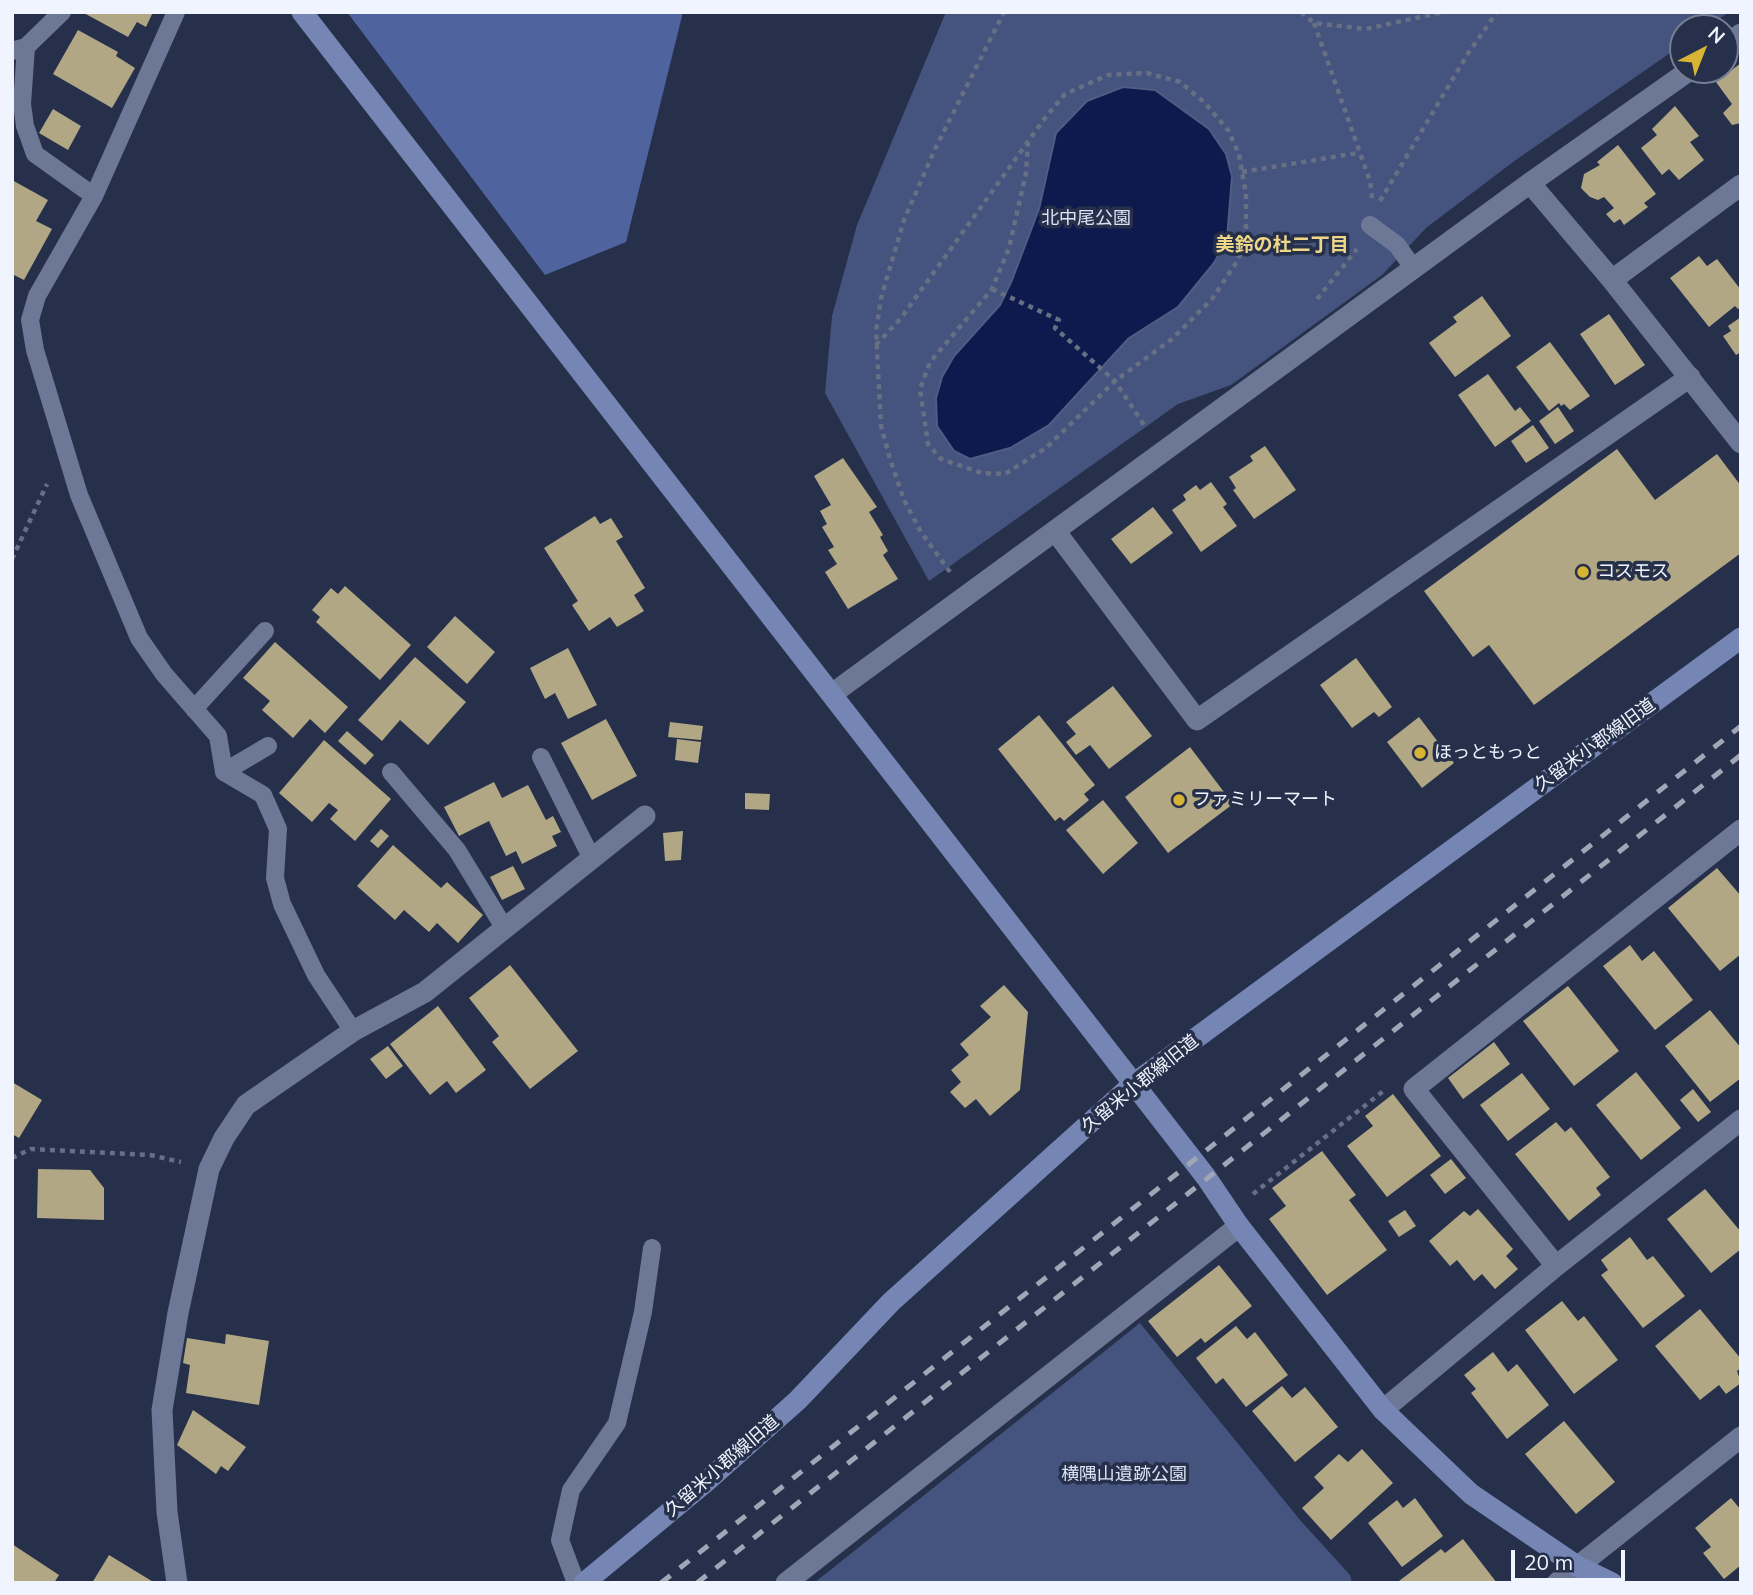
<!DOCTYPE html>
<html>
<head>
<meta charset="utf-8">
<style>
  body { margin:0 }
  #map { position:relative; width:1753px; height:1595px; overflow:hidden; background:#26304a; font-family:Mulish,sans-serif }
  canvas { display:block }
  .frame { position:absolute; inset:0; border:14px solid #f0f4fe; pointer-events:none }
  .north { position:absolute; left:1669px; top:14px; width:70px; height:70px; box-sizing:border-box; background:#26304a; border:2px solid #777e92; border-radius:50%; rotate:42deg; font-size:19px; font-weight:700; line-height:28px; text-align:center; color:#f0f4fe }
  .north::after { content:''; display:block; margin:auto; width:24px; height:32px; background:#d7b434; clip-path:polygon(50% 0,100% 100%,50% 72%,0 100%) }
  .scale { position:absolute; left:1511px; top:1550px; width:114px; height:32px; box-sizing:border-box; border:4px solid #f0f4fe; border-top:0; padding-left:9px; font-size:21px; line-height:24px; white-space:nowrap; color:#f0f4fe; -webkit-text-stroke:5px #26304a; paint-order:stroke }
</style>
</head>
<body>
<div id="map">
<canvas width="1753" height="1595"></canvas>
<div class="frame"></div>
<div class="north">N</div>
<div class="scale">20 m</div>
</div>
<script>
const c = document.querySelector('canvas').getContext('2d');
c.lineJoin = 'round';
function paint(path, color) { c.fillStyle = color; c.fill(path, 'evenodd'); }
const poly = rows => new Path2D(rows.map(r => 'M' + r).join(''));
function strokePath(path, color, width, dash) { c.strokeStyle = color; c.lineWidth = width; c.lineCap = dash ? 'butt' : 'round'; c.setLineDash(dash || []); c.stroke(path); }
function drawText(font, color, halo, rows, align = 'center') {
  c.font = font + ' Mulish,"Noto Sans JP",sans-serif'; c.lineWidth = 7; c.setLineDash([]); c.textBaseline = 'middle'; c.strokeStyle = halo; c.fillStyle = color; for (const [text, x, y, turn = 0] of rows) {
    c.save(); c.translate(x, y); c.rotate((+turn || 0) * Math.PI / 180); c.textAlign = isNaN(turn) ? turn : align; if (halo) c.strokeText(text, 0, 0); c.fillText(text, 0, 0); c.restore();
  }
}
const green = poly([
  [946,12,1729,12,1706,28,1683,28,1683,44,1513,162,1426,228,1382,275,1231,385,1178,404,929,581,825,393,832,316,857,225],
  [1140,1323,1300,1520,1350,1575,1352,1583,814,1583]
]);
const forest = poly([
  [347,12,683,12,626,242,545,275]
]);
const water = poly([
  [1123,87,1155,90,1209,129,1226,154,1232,176,1227,239,1214,263,1178,307,1129,338,1049,425,1010,448,970,459,954,451,937,426,936,398,942,377,954,356,1000,305,1012,280,1039,209,1056,133,1087,101,1123,87]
]);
const building = poly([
  [82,12,153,12,146,27,137,22,128,37],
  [78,30,118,52,116,56,135,68,112,108,53,74],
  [1741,63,1741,123,1732,125,1723,113,1732,104,1716,82],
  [1675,106,1699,136,1690,142,1704,160,1679,180,1669,169,1662,175,1641,148,1657,135,1652,129],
  [53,109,81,126,68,150,39,133],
  [1618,145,1656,194,1644,203,1648,207,1624,225,1620,219,1614,223,1606,214,1614,208,1604,197,1598,200,1590,197,1581,188,1584,174,1600,165,1597,162],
  [12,180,48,200,36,221,52,229,24,280,12,274],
  [1699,256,1707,266,1717,259,1741,290,1741,307,1738,309,1735,306,1709,327,1670,278],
  [1482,296,1511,336,1455,377,1429,343,1457,322,1453,317],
  [1609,314,1645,365,1615,385,1580,334],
  [1741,317,1741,352,1736,355,1723,336,1731,331,1728,326],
  [1550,342,1590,396,1570,410,1564,404,1561,406,1559,403,1549,411,1516,367],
  [1488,374,1515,411,1520,407,1531,421,1495,447,1458,395],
  [1558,407,1574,431,1555,444,1539,421],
  [1533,425,1549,448,1526,463,1511,441],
  [1265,446,1296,490,1254,519,1233,490,1236,488,1229,477,1253,461,1250,456],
  [1617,449,1655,500,1717,454,1741,486,1741,553,1534,705,1489,645,1473,657,1424,591],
  [843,458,877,507,869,512,883,535,880,537,888,551,883,555,898,579,848,609,825,572,837,564,828,550,834,547,822,527,827,524,820,511,831,505,814,476],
  [1211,482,1227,504,1223,507,1237,526,1201,552,1172,510,1186,500,1183,495,1196,485,1200,490],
  [1153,507,1173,533,1131,564,1111,539],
  [595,516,600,524,611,518,623,537,616,541,645,588,634,595,644,611,617,627,610,617,589,631,572,605,578,601,544,548],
  [345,586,411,645,380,680,316,622,320,617,312,610,331,588,338,594],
  [455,616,495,652,467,684,427,647],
  [275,642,348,707,325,733,310,719,293,738,262,710,270,701,243,678],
  [568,648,597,705,568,719,555,693,545,699,530,668],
  [415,657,466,702,428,745,400,720,382,741,358,720],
  [1356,658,1392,707,1379,717,1374,712,1352,728,1320,685],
  [1113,686,1152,736,1109,769,1090,745,1076,755,1066,742,1076,734,1066,722],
  [1039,715,1095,785,1084,794,1089,800,1064,821,1060,817,1055,821,998,749],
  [1419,717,1454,763,1422,788,1387,742],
  [606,719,637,776,592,800,561,743],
  [670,722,703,726,701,740,668,737],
  [347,731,374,755,365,765,338,741],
  [677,739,701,742,698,763,675,760],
  [324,740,391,799,355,841,330,819,338,810,329,803,312,822,279,793],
  [1190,747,1233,804,1168,853,1125,797],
  [494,782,502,798,528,785,546,820,553,816,561,832,552,836,557,846,522,864,516,851,506,856,489,821,459,836,444,807],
  [745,793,770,794,769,810,745,809],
  [1103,800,1138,843,1103,874,1066,830],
  [381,829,389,836,378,848,370,841],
  [683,831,681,860,665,861,663,833],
  [393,845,441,888,447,882,483,915,458,943,437,923,429,932,404,910,395,920,357,886],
  [513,866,525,889,502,900,490,877],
  [1717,868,1741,896,1741,954,1720,971,1668,908],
  [1630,945,1642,961,1654,951,1693,1000,1655,1030,1603,966],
  [510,965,578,1051,530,1089,492,1042,499,1036,469,998],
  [1004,985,1028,1012,1020,1090,990,1116,976,1099,965,1108,950,1092,961,1082,951,1070,969,1055,960,1044,991,1017,980,1006],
  [1568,986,1619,1051,1574,1086,1523,1021],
  [438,1006,486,1070,456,1093,447,1081,430,1095,390,1044],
  [1710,1010,1741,1048,1741,1078,1710,1102,1665,1046],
  [1494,1042,1510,1064,1463,1099,1448,1078],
  [388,1046,403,1066,386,1079,370,1059],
  [1636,1072,1681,1128,1641,1160,1596,1105],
  [1522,1073,1550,1109,1508,1141,1480,1105],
  [12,1082,42,1100,19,1138,12,1134],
  [1693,1089,1711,1112,1698,1122,1680,1100],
  [1393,1094,1441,1156,1387,1197,1347,1146,1373,1126,1365,1116],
  [1556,1122,1565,1132,1571,1127,1610,1177,1596,1188,1601,1195,1569,1221,1515,1154],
  [1322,1151,1356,1195,1349,1200,1387,1250,1327,1295,1269,1219,1286,1206,1272,1188],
  [1451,1159,1466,1178,1445,1194,1430,1175],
  [38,1169,90,1170,104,1188,104,1220,37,1218],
  [1705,1189,1741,1232,1741,1249,1711,1273,1667,1219],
  [1478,1209,1513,1249,1506,1256,1518,1269,1495,1289,1482,1274,1474,1281,1457,1260,1450,1266,1429,1241,1464,1211,1470,1216],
  [1405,1210,1416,1226,1399,1237,1388,1221],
  [1630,1237,1647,1260,1653,1256,1685,1296,1643,1328,1601,1275,1608,1270,1601,1260],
  [1219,1265,1252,1306,1205,1343,1201,1338,1177,1357,1148,1321],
  [1562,1301,1578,1321,1584,1316,1618,1360,1574,1394,1525,1330],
  [1700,1309,1741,1359,1741,1368,1737,1371,1741,1383,1726,1394,1719,1385,1700,1400,1655,1346],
  [1236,1326,1247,1339,1255,1332,1288,1375,1246,1407,1223,1378,1216,1384,1196,1358],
  [226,1334,269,1341,259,1405,186,1393,190,1365,183,1363,187,1338,225,1344],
  [1493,1352,1508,1372,1517,1364,1549,1405,1507,1439,1471,1393,1476,1389,1464,1375],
  [1282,1386,1292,1398,1305,1387,1338,1427,1295,1462,1252,1411],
  [193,1410,246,1447,228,1471,221,1466,216,1474,177,1445],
  [1564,1421,1615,1482,1576,1514,1525,1454],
  [1362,1449,1393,1483,1331,1540,1302,1508,1324,1488,1314,1477,1339,1454,1348,1462],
  [1415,1498,1443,1536,1402,1567,1368,1523,1397,1500,1403,1508],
  [1731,1498,1741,1510,1741,1565,1724,1579,1703,1553,1711,1547,1695,1528],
  [1463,1539,1497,1583,1399,1581,1441,1549,1445,1553],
  [12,1544,59,1575,54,1583,12,1583],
  [109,1555,155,1583,92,1583]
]);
const path = poly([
  [1301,12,1314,23,1366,29,1443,12],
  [1314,23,1370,181,1372,198],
  [1242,172,1358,153],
  [1380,201,1467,55,1497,12],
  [992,289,1059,320,1055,328,1115,381,1146,428],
  [1317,299,1357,249],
  [876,345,901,318,1045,118,1065,94,1108,75,1147,73,1180,82,1204,102,1228,130,1239,154,1242,172,1246,194,1246,231,1238,260,1212,299,1172,339,1115,381,1046,448,1005,474,982,473,941,459,928,444,920,389,930,362,992,289,1009,248,1026,173,1028,142],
  [12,559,47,484],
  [950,572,921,532,904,500,890,459,881,426,876,331,881,298,904,220,935,149,1004,12],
  [12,1158,31,1149,150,1155,181,1162],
  [1253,1194,1386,1089]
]);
const lane = poly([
  [176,12,94,196,37,296,30,320,35,350,79,495,139,638,164,674,218,736,224,772,263,795,278,829,275,878,282,904,316,975,353,1031],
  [26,47,22,104,25,126,35,154,94,196],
  [12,51,26,47,62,12],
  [1370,225,1397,245,1414,269],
  [194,709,265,631],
  [541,757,591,857],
  [224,772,268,746],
  [391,772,457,850,505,929],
  [576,1583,560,1540,571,1490,617,1423,643,1312,652,1248]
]);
const street = poly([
  [1725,46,1741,34],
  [1530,183,1612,280,1741,443],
  [1612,280,1741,185],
  [1056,532,1197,720,1690,377],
  [832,694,1530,183,1690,70],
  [1556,1266,1414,1089,1741,830],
  [1383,1410,1556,1266,1741,1120],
  [177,1583,167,1512,162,1410,178,1313,209,1169,224,1138,246,1105,353,1031,425,992,645,816],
  [786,1583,1239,1226],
  [1557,1583,1741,1437]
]);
const secondary = poly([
  [302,12,1206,1177,1239,1226,1383,1410,1471,1494,1577,1566,1612,1583],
  [584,1583,707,1481,798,1400,891,1302,1132,1085,1741,638]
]);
const rail = poly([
  [661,1583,1741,726],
  [697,1583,1741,755]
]);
const markers = [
  [1583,572,7,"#d7b434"],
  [1420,753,7,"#d7b434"],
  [1179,800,7,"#d7b434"]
];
const parkNames = [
  ["北中尾公園",1086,219],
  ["横隅山遺跡公園",1124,1475]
];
const poiNames = [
  ["コスモス",1597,572],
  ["ほっともっと",1434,753],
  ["ファミリーマート",1193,800]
];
const streetNames = [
  ["久留米小郡線旧道",1595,745,-36],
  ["久留米小郡線旧道",1140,1084,-39],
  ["久留米小郡線旧道",722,1466,-41]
];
const neighbourhoodNames = [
  ["美鈴の杜二丁目",1282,245]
];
paint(green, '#44547e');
paint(forest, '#4f649f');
paint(water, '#0e1a4e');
strokePath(water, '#525b83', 2);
paint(building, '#b1a785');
strokePath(path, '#676f84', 4.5, [5, 5]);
strokePath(lane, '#6d7896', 18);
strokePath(street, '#6d7896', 21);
strokePath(secondary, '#7686b4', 21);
strokePath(rail, '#9fa6b6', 5, [12, 12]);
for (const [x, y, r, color] of markers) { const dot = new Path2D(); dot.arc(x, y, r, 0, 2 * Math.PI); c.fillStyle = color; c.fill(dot); strokePath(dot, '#26304a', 2.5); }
drawText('18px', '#dbe2f4', '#26304a', parkNames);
drawText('18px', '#f0f4fe', '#26304a', poiNames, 'left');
drawText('18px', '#f0f4fe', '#26304a', streetNames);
drawText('bold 19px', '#efd78a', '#26304a', neighbourhoodNames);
</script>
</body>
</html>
